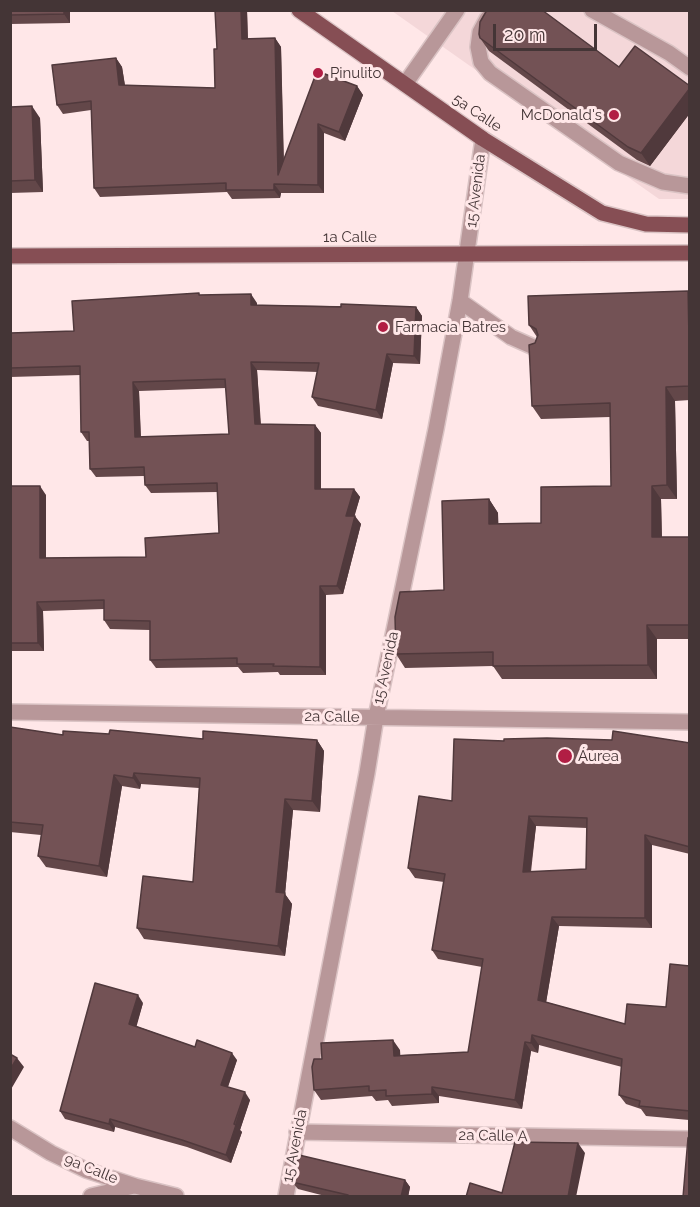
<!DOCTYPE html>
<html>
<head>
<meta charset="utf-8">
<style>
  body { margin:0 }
  #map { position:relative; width:700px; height:1207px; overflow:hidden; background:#ffe7e8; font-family:Raleway,sans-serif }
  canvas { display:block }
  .frame { position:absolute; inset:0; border:12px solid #443536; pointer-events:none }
  .scale { position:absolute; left:493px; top:24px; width:104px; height:27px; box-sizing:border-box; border:3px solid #443536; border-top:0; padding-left:8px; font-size:18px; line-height:21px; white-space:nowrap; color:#443536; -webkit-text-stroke:4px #ffe7e8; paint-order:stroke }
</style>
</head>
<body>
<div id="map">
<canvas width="700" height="1207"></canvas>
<div class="frame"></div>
<div class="scale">20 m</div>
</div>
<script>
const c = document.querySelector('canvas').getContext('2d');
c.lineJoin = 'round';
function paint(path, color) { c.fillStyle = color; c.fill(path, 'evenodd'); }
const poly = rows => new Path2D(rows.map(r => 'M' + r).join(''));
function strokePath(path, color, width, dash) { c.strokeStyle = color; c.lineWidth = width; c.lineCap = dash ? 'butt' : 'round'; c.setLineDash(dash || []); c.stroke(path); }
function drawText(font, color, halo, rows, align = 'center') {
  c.font = font + ' Raleway,sans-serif'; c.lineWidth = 6; c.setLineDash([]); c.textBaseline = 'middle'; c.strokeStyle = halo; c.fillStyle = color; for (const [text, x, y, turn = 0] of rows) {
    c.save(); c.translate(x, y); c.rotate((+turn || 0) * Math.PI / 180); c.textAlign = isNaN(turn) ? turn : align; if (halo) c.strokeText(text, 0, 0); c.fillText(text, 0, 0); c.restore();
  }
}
const built = poly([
  [392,11,689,11,689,199,659,199]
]);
const minor = poly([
  [495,10,487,19,480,32,478,47,481,62,490,73,619,163,663,182,690,186],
  [592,10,669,53,690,68],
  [405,84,457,10],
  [460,301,511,337,538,349],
  [10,712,690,722],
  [10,1128,51,1153,86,1170,135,1186,176,1196],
  [297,1132,690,1139],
  [91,1196,134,1186],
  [286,1196,367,773,376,717,436,429,460,301,483,139]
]);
const major = poly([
  [299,10,483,139,602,213,646,224,690,225],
  [10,256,690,253]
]);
const wall = poly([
  [10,10,70,10,70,23,10,24],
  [215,10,247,10,248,39,275,38,281,47,284,160,357,86,363,95,345,141,324,133,324,193,281,193,280,198,232,199,227,192,100,197,94,188,91,110,63,114,57,105,116,58,122,67,125,85,215,88,217,49],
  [480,38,619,67,690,86,690,113,650,166,637,160,489,51],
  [10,107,40,118,43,192,10,193],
  [688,291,690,292,690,400,675,401,677,499,661,499,662,537,690,537,690,639,657,639,657,679,502,679,493,666,405,668,396,654,444,590,489,499,498,513,498,524,541,523,611,486,610,417,541,419,532,406,535,343,537,337,529,325],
  [200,295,257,303,257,305,416,307,422,316,420,364,393,363,382,419,318,406,312,397,318,372,257,370,261,424,315,425,321,433,321,489,354,489,360,497,354,516,361,524,343,594,326,595,326,675,280,675,278,672,243,673,238,667,156,668,150,660,150,630,110,629,104,620,104,609,43,611,44,651,10,651,10,486,46,495,46,558,146,557,219,533,218,492,151,493,145,485,144,476,96,477,90,469,89,441,87,441,81,432,81,375,10,377,10,333,74,331],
  [226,388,229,434,141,437,139,391],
  [10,727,63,735,203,739,317,740,324,751,320,812,293,810,285,894,292,904,285,956,144,939,137,928,193,882,199,788,141,784,140,789,122,786,107,877,46,867,38,856,41,835,10,832],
  [504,741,690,743,690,854,652,845,652,928,559,926,546,1002,625,1024,666,1007,690,966,690,1123,689,1120,646,1116,641,1109,626,1104,619,1095,622,1067,539,1045,538,1053,531,1051,522,1109,439,1096,439,1103,392,1106,388,1100,376,1101,372,1096,321,1100,314,1090,400,1050,400,1055,468,1052,482,967,438,959,432,950,444,882,415,878,408,868,452,801],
  [536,826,587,828,586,869,531,872],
  [143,1003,136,1026,195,1047,237,1060,228,1087,250,1100,240,1130,242,1132,231,1163,187,1147,115,1127,114,1132,65,1119,60,1111],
  [405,1180,410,1187,408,1197,329,1197,298,1189,292,1182]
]);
const shadedWall = poly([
  [64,10,70,10,70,23,64,14],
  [241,10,247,10,248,48,242,39],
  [275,38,281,47,284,183,278,175],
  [116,58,122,67,126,93,119,85],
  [357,86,363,95,345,141,339,132],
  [690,88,690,113,650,166,641,153],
  [32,106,40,118,43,192,35,180],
  [318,124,324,133,324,193,318,185],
  [274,184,281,193,280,198,274,190],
  [251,294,257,303,257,313,251,305],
  [416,307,422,316,420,364,414,356],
  [387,354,393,363,382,419,376,410],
  [251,362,257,370,261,433,255,424],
  [133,382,139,391,141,446,135,437],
  [666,387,675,401,677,499,667,485],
  [315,425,321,433,321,498,315,489],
  [40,486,46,495,46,567,40,558],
  [652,486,661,499,662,551,652,537],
  [354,489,360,497,352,525,346,516],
  [489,499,498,513,499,538,489,524],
  [355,516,361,524,343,594,337,586],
  [320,586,326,595,326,675,320,667],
  [37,602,43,611,44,651,38,643],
  [647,625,657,639,657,679,648,665],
  [317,740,324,751,320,812,312,801],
  [134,773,141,784,140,789,133,778],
  [114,775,122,786,107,877,99,866],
  [285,799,293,810,285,894,292,904,285,956,278,946,276,892],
  [529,816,536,826,529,882,523,872],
  [645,835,652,845,652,928,645,918],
  [552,917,559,926,545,1009,538,1000],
  [138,995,143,1003,135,1032,129,1024],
  [532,1035,539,1045,538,1053,531,1043],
  [393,1040,400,1050,401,1065,394,1056],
  [525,1042,531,1051,522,1109,515,1100],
  [232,1053,237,1060,226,1092,221,1085],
  [17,1058,24,1067,10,1091,10,1070],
  [432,1087,439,1096,439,1103,432,1094],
  [245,1092,250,1100,240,1130,242,1132,231,1163,226,1155],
  [110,1119,115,1127,114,1132,109,1124],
  [578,1143,585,1153,576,1197,568,1197],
  [405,1180,410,1187,408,1197,401,1197]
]);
const building = poly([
  [10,10,64,10,64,14,10,15,10,10],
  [215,10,241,10,242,39,275,38,278,175,317,71,357,86,339,132,318,124,318,185,274,184,274,190,226,190,226,183,94,188,91,101,57,105,52,65,116,58,119,85,215,88,214,49,217,49,215,10],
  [487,10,542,10,619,67,635,46,690,86,690,88,641,153,628,147,480,38,479,34,480,22,487,10],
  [32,106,35,180,10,181,10,107,32,106],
  [688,291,690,386,666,387,667,485,652,486,652,537,690,537,690,625,647,625,648,665,493,666,493,652,396,654,395,617,400,592,444,590,442,501,489,499,489,524,541,523,541,487,611,486,610,403,532,406,529,345,535,343,538,335,536,329,529,325,528,296,688,291],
  [199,293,199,295,251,294,251,305,341,307,341,304,416,307,414,356,387,354,376,410,312,397,319,363,251,362,255,424,315,425,315,489,354,489,346,516,355,516,337,586,320,586,320,667,273,666,274,664,237,664,237,658,150,660,150,621,104,620,104,600,37,602,38,643,10,643,10,486,40,486,40,558,146,557,145,538,219,533,217,483,145,485,144,467,90,469,89,432,81,432,80,366,10,368,10,333,74,331,72,301,199,293],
  [225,379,229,434,135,437,133,382,225,379],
  [10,727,63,735,63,731,109,734,110,730,203,739,203,731,317,740,312,801,285,799,276,892,285,893,278,946,137,928,143,876,193,882,200,778,134,773,133,778,114,775,99,866,38,856,43,825,10,822,10,727],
  [613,731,690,743,690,847,645,835,645,918,552,917,538,1000,625,1024,627,1004,666,1007,670,964,690,966,690,1111,639,1106,640,1101,619,1095,622,1059,532,1035,531,1043,525,1042,515,1100,432,1087,432,1094,386,1096,386,1090,369,1091,369,1086,314,1090,312,1067,314,1059,322,1059,321,1043,393,1040,394,1056,468,1052,483,959,432,950,445,874,408,868,419,796,452,801,454,739,504,741,504,739,547,738,612,740,613,731],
  [529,816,587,818,586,869,523,872,529,816],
  [95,983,138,995,129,1024,195,1047,197,1040,232,1053,221,1085,245,1092,234,1124,236,1125,226,1155,182,1140,110,1119,109,1124,60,1111,95,983],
  [10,1054,17,1058,10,1070,10,1054],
  [690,1135,690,1197,683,1197,688,1138,690,1135],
  [515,1142,578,1143,568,1197,466,1197,470,1183,502,1193,515,1142],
  [299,1155,405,1180,401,1197,347,1197,348,1195,292,1182,299,1155]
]);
const markers = [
  [318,73,6,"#b11e44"],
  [614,115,6,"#b11e44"],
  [383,327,6,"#b11e44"],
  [565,756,8,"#b11e44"]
];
const poiNames = [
  ["Pinulito",330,73],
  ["McDonald's",602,115,"right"],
  ["Farmacia Batres",395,327],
  ["Áurea",578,756]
];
const streetNames = [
  ["5a Calle",477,113,34],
  ["15 Avenida",476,191,-83],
  ["1a Calle",350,237],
  ["15 Avenida",386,668,-78],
  ["2a Calle",332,717,1],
  ["2a Calle A",493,1136,1],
  ["15 Avenida",295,1146,-79],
  ["9a Calle",91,1169,22]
];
paint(built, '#f4d7d9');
strokePath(minor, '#dac3c4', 18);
strokePath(major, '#dac3c4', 18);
strokePath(minor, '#b89799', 15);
strokePath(major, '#864e54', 15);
paint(wall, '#634749');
paint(shadedWall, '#50393c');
paint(building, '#735255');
strokePath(building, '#50393c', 1.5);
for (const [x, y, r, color] of markers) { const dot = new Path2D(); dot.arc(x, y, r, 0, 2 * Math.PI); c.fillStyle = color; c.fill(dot); strokePath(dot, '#ffe7e8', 2); }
drawText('15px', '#443536', '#ffe7e8', poiNames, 'left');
drawText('15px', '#443536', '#ffe7e8', streetNames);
</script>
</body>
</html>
